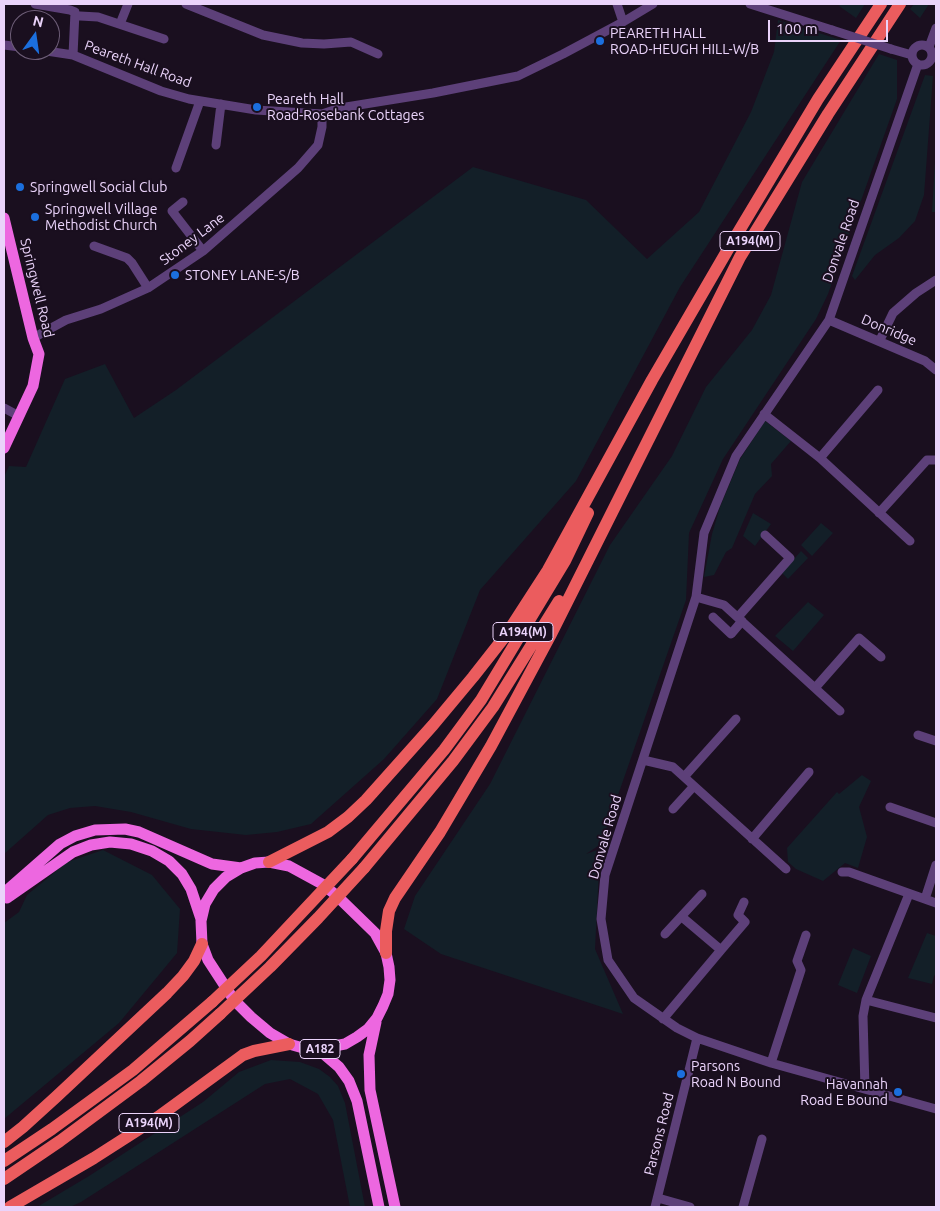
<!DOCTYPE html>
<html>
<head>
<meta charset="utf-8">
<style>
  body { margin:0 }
  #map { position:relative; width:940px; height:1211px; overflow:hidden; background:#1a0f1f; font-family:Ubuntu,sans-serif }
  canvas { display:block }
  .frame { position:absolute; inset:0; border:5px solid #ead3fa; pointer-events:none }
  .north { position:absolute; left:10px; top:10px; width:50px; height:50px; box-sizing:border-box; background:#1a0f1f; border:1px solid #6d5d77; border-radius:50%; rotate:14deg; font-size:14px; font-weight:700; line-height:20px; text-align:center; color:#ead3fa }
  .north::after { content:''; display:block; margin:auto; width:18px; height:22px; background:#1b6fde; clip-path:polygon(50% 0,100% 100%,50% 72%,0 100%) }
  .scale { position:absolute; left:768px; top:20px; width:120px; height:22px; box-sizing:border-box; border:2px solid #ead3fa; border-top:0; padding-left:6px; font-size:15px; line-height:18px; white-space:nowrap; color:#ead3fa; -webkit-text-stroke:4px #1a0f1f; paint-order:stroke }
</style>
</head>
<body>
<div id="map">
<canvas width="940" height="1211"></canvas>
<div class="frame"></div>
<div class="north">N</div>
<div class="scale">100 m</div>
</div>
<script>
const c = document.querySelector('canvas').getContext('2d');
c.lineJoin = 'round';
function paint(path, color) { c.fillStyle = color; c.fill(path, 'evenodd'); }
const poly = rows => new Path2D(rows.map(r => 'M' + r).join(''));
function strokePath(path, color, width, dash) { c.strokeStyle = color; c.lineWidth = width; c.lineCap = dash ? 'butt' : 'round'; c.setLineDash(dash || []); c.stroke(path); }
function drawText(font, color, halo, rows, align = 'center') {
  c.font = font + ' Ubuntu,sans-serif'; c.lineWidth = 4; c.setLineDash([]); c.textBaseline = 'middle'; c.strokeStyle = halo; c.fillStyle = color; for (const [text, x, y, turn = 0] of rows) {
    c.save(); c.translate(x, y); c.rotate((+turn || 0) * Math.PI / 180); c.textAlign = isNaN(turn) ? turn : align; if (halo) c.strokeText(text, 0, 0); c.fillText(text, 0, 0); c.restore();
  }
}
const green = poly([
  [841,4,865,4,856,18,839,6],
  [914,4,929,4,920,18,910,9],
  [778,20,841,40,680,287,576,481,480,590,437,699,384,759,311,824,277,832,246,835,191,829,131,812,95,806,70,808,48,815,4,854,4,477,9,466,26,467,65,379,105,364,134,418,176,390,473,167,586,200,647,259,699,212,751,112,774,52],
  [879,54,897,60,897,99,828,294,816,319,723,459,689,533,686,600,601,844,586,854,600,849,595,949,623,1014,441,954,404,929,415,896,490,784,610,545,672,456,706,387,752,330,771,295,802,182],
  [925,75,933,76,924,195,915,221,899,238,875,255,855,280,852,276],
  [936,144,936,212,932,212],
  [765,421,791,441,771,464,772,476,755,494,732,548,726,552,714,575,704,577,712,534,720,507,740,459],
  [753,513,771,524,755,546,743,536],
  [821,523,833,533,812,556,801,545],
  [801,551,808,558,788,579,782,573],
  [808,602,824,615,793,651,775,636],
  [862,775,871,781,859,807,867,837,858,868,845,863,823,881,796,869,788,862,787,848,837,792,839,794],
  [103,850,152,875,180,909,177,953,119,1023,4,1119,4,923,19,912,27,895,67,862],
  [927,933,936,936,936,974,934,976,932,984,908,978],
  [853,948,871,956,857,993,838,985],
  [271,1060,300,1062,319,1069,330,1077,338,1086,345,1103,365,1207,350,1207,333,1120,318,1094,290,1079,265,1084,81,1202,70,1207,37,1207,89,1176,203,1102,239,1072]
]);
const minor = poly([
  [35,4,70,10,75,12,73,55],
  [186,4,263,35,302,43,324,44,351,42,378,54],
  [617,4,623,22],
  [750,4,832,30],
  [80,16,98,17,164,39],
  [120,24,128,4],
  '912 55a10 10 0 1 1 20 0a10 10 0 1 1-20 0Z',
  [4,45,20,47],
  [929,47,936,28],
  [891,49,912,55],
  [40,50,73,55,161,91,189,99,256,110,322,114,340,108,433,93,518,76,563,54,623,22,653,4],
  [918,64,829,320,736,456,704,533,696,597,605,875,601,919,608,960,634,998,677,1028,697,1038,771,1063,936,1109],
  [216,145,221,104],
  [176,168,200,101],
  [183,202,172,211,203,251],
  [94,246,127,258,132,263,148,288],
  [829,320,925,361,936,370],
  [33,338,66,320,101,309,148,288,203,251,298,168,318,145,322,127,322,114],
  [880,340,893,313,916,293,936,280],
  [4,408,19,416],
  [764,414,820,458,910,541],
  [820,458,878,390],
  [879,513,927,460,936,460],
  [696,597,724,605,840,711],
  [713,617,731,634,742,621],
  [738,617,790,558,765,535],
  [815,688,859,638,881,657],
  [918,735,936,741],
  [643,760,673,767,786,869],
  [684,777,736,719],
  [890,807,936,823],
  [673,809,694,786],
  [752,839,809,772],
  [842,872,849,872,936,903],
  [925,899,936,865],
  [665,934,702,894],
  [721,950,745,922,738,915,744,902],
  [866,1000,936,1018],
  [663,1019,721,950,682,917],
  [771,1063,801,970,797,961,806,935],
  [865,1089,863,1016,866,1000,909,894],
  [658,1198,690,1207],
  [655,1207,697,1038],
  [743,1207,762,1139]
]);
const major = poly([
  [4,218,33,338,39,354,33,386,4,448],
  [269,862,289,866,322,884,336,895,375,933,386,953,389,967,390,980,388,994,383,1006,377,1018,368,1029,357,1037,345,1044,318,1049,303,1048,289,1044,270,1033,251,1017,234,1000,208,960,202,944,201,921,205,904,214,889,226,877,241,868,255,863,269,862],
  [4,893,60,844,75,836,95,830,125,829,139,832,212,864,241,868],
  [7,898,73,852,91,845,110,842,131,844,152,851,169,861,182,874,191,889,201,919],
  [376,1022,369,1055,370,1090,395,1207],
  [318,1049,339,1067,349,1081,357,1101,379,1207]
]);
const highway = poly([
  [352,859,444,750,481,700,565,561,588,513],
  [269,862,328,832,348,817,366,800,433,725,473,677,506,635,548,570,652,380,727,251,818,99,881,4],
  [364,868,453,761,493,707,559,601],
  [386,953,386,931,389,911,395,898,440,832,491,746,550,636,740,257,828,114,900,4],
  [4,1142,23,1127,56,1097,167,993,183,976,194,961,202,944],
  [4,1161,52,1129,133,1070,212,1002],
  [4,1179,60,1141,141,1081,190,1041,220,1014],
  [10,1207,94,1158,158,1117,243,1055,254,1051,289,1044]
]);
const minorBridge = poly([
  [832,30,891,49]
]);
const highwayBridge = poly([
  [212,1002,261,956,352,859],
  [220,1014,270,967,318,918,364,868]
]);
const markers = [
  [600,41,5,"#1b6fde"],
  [257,107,5,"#1b6fde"],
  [20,187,5,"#1b6fde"],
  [35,217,5,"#1b6fde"],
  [175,275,5,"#1b6fde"],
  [681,1074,5,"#1b6fde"],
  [898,1092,5,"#1b6fde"]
];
const shields = [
  [750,241,60],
  [523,632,60],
  [320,1049,40],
  [149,1123,60]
];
const shieldNames = [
  ["A194(M)",750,241],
  ["A194(M)",523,632],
  ["A182",320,1049],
  ["A194(M)",149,1123]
];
const poiNames = [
  ["PEARETH HALL",610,33],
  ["ROAD-HEUGH HILL-W/B",610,49],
  ["Peareth Hall",267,99],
  ["Road-Rosebank Cottages",267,115],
  ["Springwell Social Club",30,187],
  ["Springwell Village",45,209],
  ["Methodist Church",45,225],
  ["STONEY LANE-S/B",185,275],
  ["Parsons",691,1066],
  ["Road N Bound",691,1082],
  ["Havannah",888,1084,"right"],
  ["Road E Bound",888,1100,"right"]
];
const streetNames = [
  ["Peareth Hall Road",138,64,20],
  ["Stoney Lane",192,239,-37],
  ["Donvale Road",841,241,-71],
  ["Springwell Road",37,288,76],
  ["Donridge",889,330,23],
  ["Donvale Road",605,837,-74],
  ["Parsons Road",659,1134,-76]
];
paint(green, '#131f28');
strokePath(minor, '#5d4079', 9);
strokePath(major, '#ed67e0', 11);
strokePath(highway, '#eb5c5e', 12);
strokePath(minorBridge, '#5d4079', 9);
strokePath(highwayBridge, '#eb5c5e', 12);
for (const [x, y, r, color] of markers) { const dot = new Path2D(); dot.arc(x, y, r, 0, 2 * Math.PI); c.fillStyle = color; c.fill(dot); strokePath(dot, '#1a0f1f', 2); }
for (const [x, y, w] of shields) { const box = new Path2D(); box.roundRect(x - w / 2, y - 9.5, w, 19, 4); c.fillStyle = '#1a0f1f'; c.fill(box); strokePath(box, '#ead3fa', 1); }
drawText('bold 12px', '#ead3fa', null, shieldNames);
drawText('14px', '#ead3fa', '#1a0f1f', poiNames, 'left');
drawText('14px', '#ead3fa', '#1a0f1f', streetNames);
</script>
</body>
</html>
